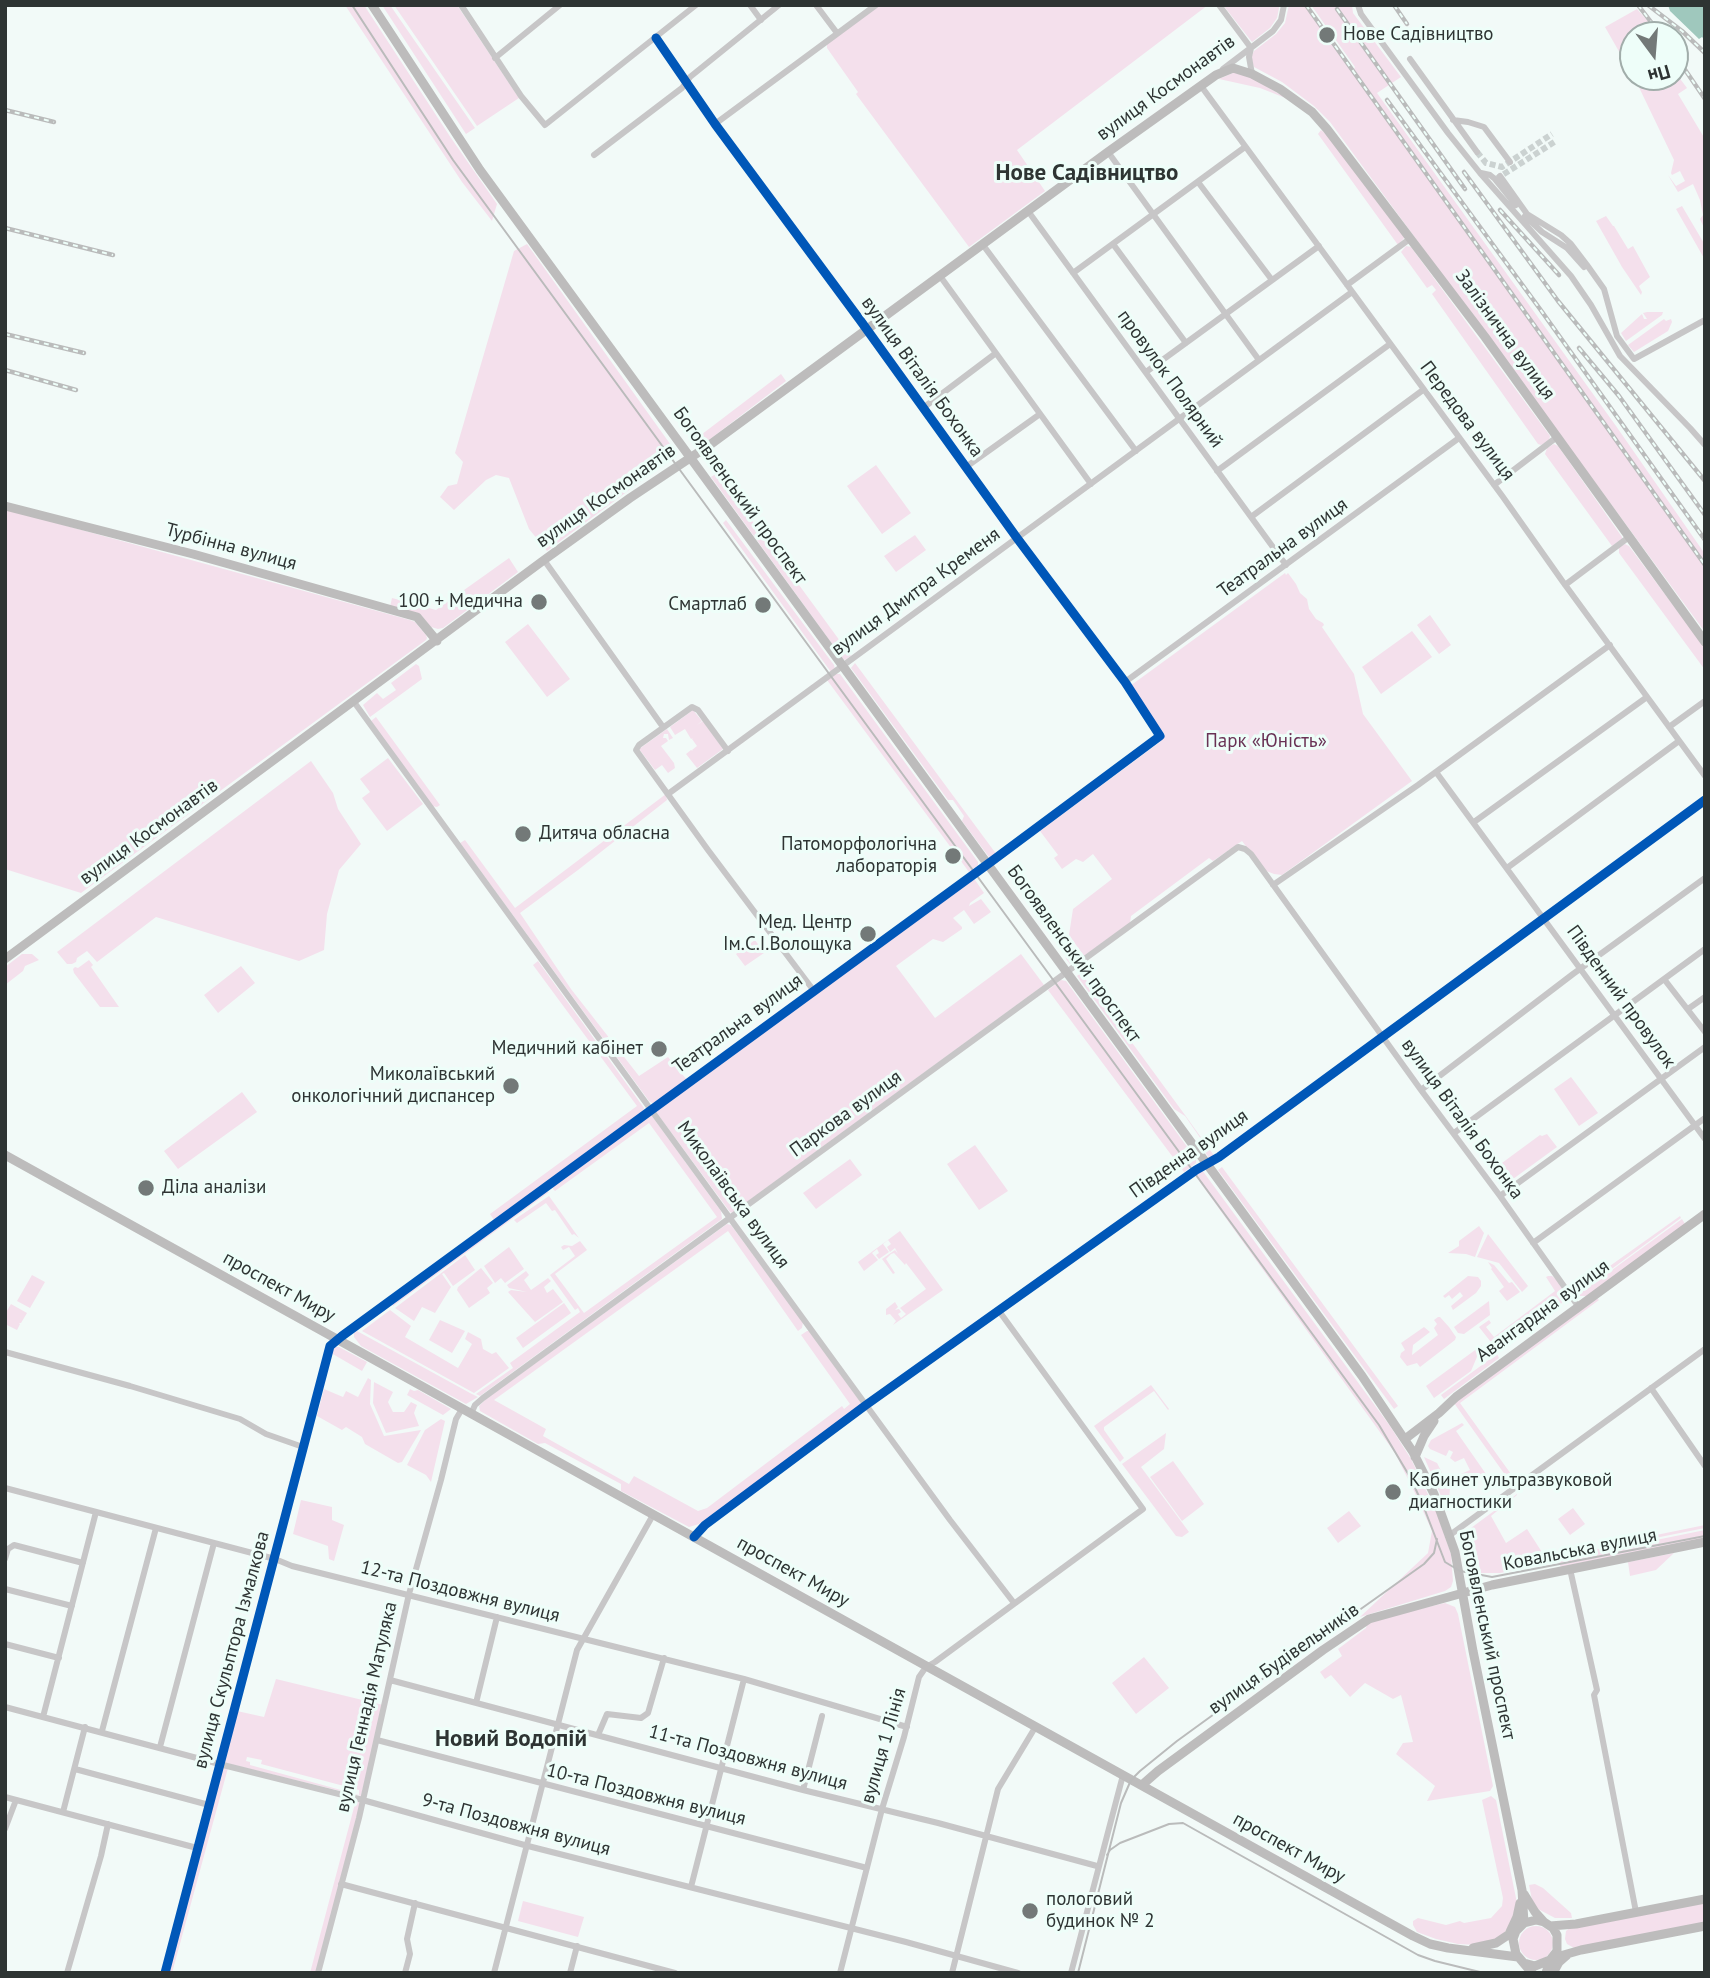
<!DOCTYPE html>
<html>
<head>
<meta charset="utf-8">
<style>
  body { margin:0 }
  #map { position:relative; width:1710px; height:1978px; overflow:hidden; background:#f2faf8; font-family:"PT Sans",sans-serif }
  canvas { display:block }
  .frame { position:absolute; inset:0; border:7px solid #2e3433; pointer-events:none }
  .north { position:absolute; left:1619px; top:21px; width:70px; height:70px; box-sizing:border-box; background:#eefef9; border:2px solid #a1adaa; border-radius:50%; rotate:164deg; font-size:19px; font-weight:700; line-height:28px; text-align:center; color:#2e3433 }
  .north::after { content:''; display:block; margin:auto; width:24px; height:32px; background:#737978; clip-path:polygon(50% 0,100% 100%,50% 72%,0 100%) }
</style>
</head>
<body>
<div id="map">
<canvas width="1710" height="1978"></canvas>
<div class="frame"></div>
<div class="north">Пн</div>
</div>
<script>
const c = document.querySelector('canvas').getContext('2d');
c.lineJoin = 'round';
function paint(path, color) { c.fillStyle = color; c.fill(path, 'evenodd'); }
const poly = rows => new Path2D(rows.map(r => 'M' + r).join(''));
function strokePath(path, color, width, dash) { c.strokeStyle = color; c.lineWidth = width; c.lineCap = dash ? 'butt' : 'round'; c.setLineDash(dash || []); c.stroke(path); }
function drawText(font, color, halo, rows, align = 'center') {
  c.font = font + ' "PT Sans",sans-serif'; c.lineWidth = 6; c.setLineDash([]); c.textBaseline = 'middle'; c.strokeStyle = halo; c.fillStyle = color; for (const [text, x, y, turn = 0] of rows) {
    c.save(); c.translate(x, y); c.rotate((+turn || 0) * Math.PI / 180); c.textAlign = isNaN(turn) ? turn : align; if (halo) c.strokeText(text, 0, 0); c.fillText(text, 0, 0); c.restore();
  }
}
const green = poly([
  [345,5,364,5,451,138,497,204,492,221,462,182],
  [382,5,390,5,475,128,466,134],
  [394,5,457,5,519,98,477,126],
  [879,5,1208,5,1017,150,1045,191,969,247,856,94,858,92,827,48,827,44],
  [1223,5,1279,5,1279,8,1277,18,1270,28,1252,42],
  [1289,5,1305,5,1705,567,1705,632,1330,122,1314,106,1282,82,1254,67,1251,57,1254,51,1276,34,1285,23],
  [1311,5,1352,5,1353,13,1401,77,1377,93,1616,426,1705,554,1705,564,1401,137,1354,69,1355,67],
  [1637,9,1655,29,1656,35,1633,35,1633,76,1605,27],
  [1235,72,1250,77,1288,99,1260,88,1219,79],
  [1675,72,1687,88,1678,94,1705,139,1705,230,1700,219,1703,215,1700,200,1693,184,1678,192,1668,175,1676,186,1685,181,1680,171,1672,175,1671,173,1674,160,1634,77,1675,77],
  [1321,130,1327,135,1405,237,1398,245,1318,134],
  [1682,206,1705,245,1705,260,1676,209],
  [1606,216,1613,226,1614,226,1628,249,1633,246,1650,277,1639,286,1642,292,1641,295,1622,267,1596,221],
  [527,244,673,448,673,453,667,462,547,551,529,529,509,478,496,475,486,480,454,510,440,497,448,486,457,484,463,462,455,453,514,251],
  [1406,246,1411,247,1550,436,1549,441,1541,445,1538,444,1432,294,1436,290,1432,285,1427,288,1401,252],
  [1647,312,1663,312,1662,315,1626,341,1621,333,1642,314,1644,319,1647,319,1643,313],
  [1664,319,1666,321,1671,319,1672,322,1668,331,1634,352,1628,345],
  [781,374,786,381,709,440,699,443,693,441],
  [1554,444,1558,446,1622,537,1622,539,1612,546,1545,454,1547,448],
  [876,465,911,513,882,534,847,486],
  [717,473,851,656,845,660,843,659,711,477],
  [5,509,410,620,415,622,426,635,427,638,426,640,81,893,5,869],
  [726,520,834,665,835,669,831,672,723,523],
  [915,535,926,550,896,572,884,556],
  [1625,544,1629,546,1705,648,1705,670,1619,553,1619,547],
  [509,558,518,572,443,628,438,629,431,627,421,615,390,607,392,598,436,610],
  [1285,573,1286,575,1288,573,1296,584,1300,593,1307,599,1309,609,1316,619,1323,623,1324,625,1322,627,1354,674,1363,714,1412,781,1282,875,1274,874,1264,870,1242,841,1213,861,1209,858,1131,916,1130,923,1084,956,1069,935,1073,909,1112,879,1093,854,1083,862,1076,859,1062,869,1054,858,1058,855,1040,831,1160,742,1165,735,1130,686],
  [1430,615,1451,645,1439,654,1417,625],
  [528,624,570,679,547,697,505,642],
  [1412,631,1432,657,1381,694,1362,667],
  [855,663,997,855,991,859,989,857,962,821,964,816,953,800,948,800,851,668],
  [416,664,419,666,422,679,370,717,363,705,377,693,383,699,396,690,391,683],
  [836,674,840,674,978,862,978,865,969,872,827,680],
  [693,710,702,721,697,725,703,721,723,749,697,768,686,754,691,750,693,751,692,750,697,746,692,739,693,738,691,739,685,729,675,735,670,727],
  [376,717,440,805,437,807,432,806,371,721],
  [667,729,673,738,669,740,668,734,664,734,663,738,666,738,668,741,661,746,674,763,675,768,668,773,662,765,655,770,639,749],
  [388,758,423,804,387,831,362,798,370,792,360,779],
  [311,761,333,793,338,809,361,844,339,870,327,914,324,950,299,961,156,917,97,962,87,951,77,958,76,962,72,964,67,964,57,952],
  [666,794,667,800,578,870,520,913,571,989,639,1076,668,1057,687,1080,657,1102,652,1103,649,1101,460,843,465,840,515,908],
  [973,877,984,893,970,903,969,906,981,899,991,912,974,924,964,910,953,918,962,927,962,929,943,942,933,939,896,966,935,1018,1021,954,1044,985,732,1213,730,1212,656,1112,657,1109],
  [1047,917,1053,925,1055,924,1079,958,1070,964,1066,959,1065,951,1061,946,1066,943,1060,935,1055,937,1043,920],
  [755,940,764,953,745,966,736,954],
  [22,954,32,954,39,960,25,966,23,971,5,985,5,967],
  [89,960,93,965,91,967,119,1007,100,1007,74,973,73,969,75,967,78,968],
  [538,961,644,1108,643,1111,494,1220,490,1214,637,1106,533,965],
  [241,966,255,983,218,1013,204,995],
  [1081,973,1185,1115,1215,1157,1210,1159,1204,1151,1208,1149,1185,1116,1174,1109,1077,976],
  [1061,980,1066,981,1196,1159,1196,1163,1184,1172,1048,990],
  [1571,1077,1598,1113,1579,1126,1554,1089],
  [242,1092,257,1112,178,1169,164,1151],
  [646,1116,652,1116,721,1211,722,1219,480,1396,476,1394,513,1368,510,1363,580,1312,578,1308,575,1310,550,1275,575,1256,569,1247,563,1250,561,1247,564,1245,572,1246,580,1241,587,1250,555,1274,584,1313,717,1217,649,1123,555,1191,553,1189,553,1185],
  [1547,1134,1557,1147,1502,1187,1491,1171,1540,1135,1542,1136],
  [975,1145,1008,1191,979,1210,947,1164],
  [850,1159,862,1175,816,1209,803,1193],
  [1222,1167,1398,1406,1394,1409,1218,1170],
  [1202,1170,1390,1426,1411,1459,1436,1511,1451,1554,1453,1581,1451,1587,1445,1591,1360,1617,1428,1553,1432,1531,1414,1491,1395,1453,1194,1174],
  [546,1191,549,1192,393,1306,392,1304],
  [549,1196,579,1238,574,1234,572,1235,555,1210,552,1211,546,1203,517,1223,514,1220],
  [1680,1216,1681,1218,1579,1293,1593,1278],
  [1682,1219,1685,1224,1587,1296,1580,1296,1579,1294],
  [727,1224,731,1225,803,1322,802,1328,798,1331,728,1231,494,1400,546,1429,543,1436,629,1484,634,1476,698,1511,707,1508,842,1406,844,1409,850,1404,801,1335,807,1331,809,1331,862,1404,862,1407,699,1524,689,1527,621,1491,621,1484,545,1443,538,1444,480,1411,479,1406,486,1399],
  [1479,1226,1484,1233,1475,1257,1466,1254,1448,1253,1459,1246,1459,1241],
  [900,1231,943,1290,893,1325,896,1321,890,1314,886,1315,886,1309,895,1302,898,1307,895,1310,899,1309,901,1312,898,1314,901,1318,906,1314,900,1308,926,1289,906,1263,905,1265,894,1253,891,1254,886,1259,895,1273,893,1274,882,1259,895,1250,898,1254,895,1248,890,1252,887,1247,891,1244,888,1240,883,1244,889,1252,879,1259,876,1255,879,1253,877,1249,872,1253,878,1260,864,1271,858,1262],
  [1488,1234,1528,1286,1522,1292,1499,1263,1477,1257],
  [509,1247,524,1269,505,1283,501,1278,495,1283,484,1266],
  [465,1255,475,1270,453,1286,444,1273,442,1274,451,1287,435,1313,422,1307,414,1321,395,1308],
  [1488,1262,1494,1265,1509,1283,1512,1282,1520,1292,1507,1301,1499,1291,1504,1287,1491,1269,1492,1268],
  [481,1268,493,1283,487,1288,490,1293,469,1308,457,1290,458,1287],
  [526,1271,529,1275,524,1280,531,1290,548,1278,551,1281,544,1287,547,1293,553,1289,563,1302,535,1322,508,1292,511,1290,527,1292,509,1288,507,1285],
  [32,1275,45,1282,30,1308,17,1301],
  [1468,1276,1478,1277,1481,1281,1481,1286,1476,1293,1453,1310,1451,1306,1463,1296,1460,1292,1452,1299,1449,1295,1445,1298,1443,1296],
  [1548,1276,1552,1276,1558,1281,1569,1295,1560,1305,1498,1351,1479,1327,1489,1320,1491,1323,1486,1327,1494,1337,1555,1291,1546,1277],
  [1596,1297,1599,1300,1460,1403,1516,1481,1513,1486,1454,1403],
  [1489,1301,1490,1315,1464,1334,1458,1333,1454,1327],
  [564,1303,571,1313,523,1348,516,1338],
  [11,1304,27,1313,21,1323,19,1323,20,1324,17,1330,5,1324,5,1314],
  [390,1310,411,1326,405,1337,458,1368,472,1344,465,1339,468,1332,481,1339,483,1349,492,1354,496,1352,509,1368,474,1393,362,1331],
  [1438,1317,1440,1317,1449,1327,1456,1337,1455,1340,1420,1367,1417,1363,1407,1366,1400,1357,1401,1353,1405,1350,1401,1343,1424,1327,1430,1332,1413,1345,1412,1355,1438,1335,1434,1328,1437,1324,1434,1320],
  [440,1320,465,1331,452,1353,429,1340],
  [357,1331,470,1393,478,1397,466,1404,361,1346,354,1337,354,1333],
  [1482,1345,1471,1371,1434,1398,1426,1386],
  [335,1347,339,1347,367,1362,362,1371,331,1353],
  [1497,1354,1499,1358,1444,1399,1441,1395],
  [368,1378,371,1380,370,1404,384,1436,421,1430,402,1462,398,1463,365,1444,362,1437,346,1427,342,1430,317,1416,324,1389,343,1397,346,1391,358,1397],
  [374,1382,393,1392,388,1402,393,1412,404,1412,411,1402,417,1405,414,1413,419,1426,386,1433,373,1403],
  [1151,1385,1169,1409,1168,1410,1154,1391,1104,1427,1104,1430,1124,1458,1120,1462,1094,1426],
  [410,1389,414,1391,418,1390,451,1409,443,1415,407,1395],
  [441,1419,445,1421,431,1482,426,1475,407,1465,425,1430],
  [1462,1423,1464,1425,1456,1431,1486,1474,1468,1484,1465,1483,1461,1474,1470,1470,1464,1458,1455,1462,1450,1458,1453,1452,1449,1450,1446,1456,1430,1449,1428,1446,1431,1440],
  [1166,1433,1164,1449,1141,1467,1189,1532,1182,1537,1176,1536,1122,1464],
  [1424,1457,1437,1463,1450,1488,1448,1512],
  [1173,1461,1204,1504,1182,1521,1150,1477],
  [1517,1494,1517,1495,1491,1516,1506,1543,1527,1529,1549,1563,1500,1573,1481,1573,1471,1528],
  [301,1500,332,1507,332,1520,344,1525,334,1561,329,1559,328,1546,293,1534],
  [1573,1508,1585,1524,1570,1535,1558,1519],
  [1349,1511,1361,1526,1338,1543,1327,1528],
  [1705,1525,1705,1528,1620,1545,1612,1549,1705,1530,1705,1539,1561,1567,1558,1562,1562,1560,1558,1560,1598,1549,1605,1551,1617,1543],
  [1674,1553,1656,1570,1630,1576,1628,1562],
  [1445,1603,1455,1607,1458,1614,1493,1786,1490,1791,1427,1801,1435,1786,1396,1754,1403,1743,1413,1742,1401,1695,1393,1699,1365,1683,1350,1697,1331,1675,1325,1679,1320,1672,1342,1656,1338,1649,1366,1628,1367,1624,1380,1618],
  [1144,1657,1169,1688,1136,1714,1112,1683],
  [1489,1667,1500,1668,1508,1701,1496,1702,1493,1698,1487,1670],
  [276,1679,383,1705,361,1796,225,1763,237,1711,264,1717],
  [247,1757,262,1760,261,1764,359,1790,359,1795,250,1765,250,1762,246,1761],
  [222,1768,228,1768,172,1973,167,1973],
  [1491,1796,1496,1800,1517,1903,1510,1925,1504,1933,1495,1940,1477,1945,1458,1944,1436,1939,1417,1932,1413,1925,1413,1921,1418,1918,1446,1925,1460,1921,1464,1923,1491,1918,1502,1906,1503,1898,1482,1800],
  [356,1800,359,1801,360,1804,316,1973,310,1973],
  [1535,1884,1543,1888,1571,1913,1572,1918,1555,1918,1538,1909,1532,1900,1529,1885],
  [523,1901,584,1917,578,1937,518,1921],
  [1705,1902,1705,1923,1574,1948,1567,1944,1565,1939,1566,1931,1570,1928],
  '1519 1943a17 17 0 1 1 34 0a17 17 0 1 1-34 0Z'
]);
const water = poly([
  [1668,5,1705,5,1705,40,1702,37,1699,39,1670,11]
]);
const streetTunnel = poly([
  [1477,152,1486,163,1502,167,1552,134],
  [1496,179,1556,141]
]);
const street = poly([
  [461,5,521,96,545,125,696,5],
  [750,5,761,20],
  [816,5,837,33],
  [1219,5,1251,48,1249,57,1252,74],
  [1358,5,1361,14,1448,133,1480,173,1571,276,1591,305,1620,356,1690,428,1705,445],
  [495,58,560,5],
  [1410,59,1477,152],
  [1223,69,1273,31,1281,20,1284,5],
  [1201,86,1503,497,1563,582,1705,776],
  [1453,120,1468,122,1484,127,1510,162],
  [715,124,876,5],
  [1108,152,1259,360],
  [594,155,682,88,690,77,779,5],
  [1481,173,1490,175,1495,179,1516,205],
  [1500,176,1527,214,1561,235,1571,244,1587,265,1604,289,1617,336,1634,359,1705,320],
  [1198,182,1272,280],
  [1028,211,1286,565],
  [1525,216,1542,232,1567,248,1584,267],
  [1113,244,1186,343],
  [983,245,1136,451],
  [1073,273,1245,147],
  [940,276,1091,484],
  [1347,285,1411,238],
  [1146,372,1319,246],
  [923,408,996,353],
  [966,467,1040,414],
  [1217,471,1390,344],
  [1494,485,1557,437],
  [1251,517,1423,390],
  [544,560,663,727],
  [1565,585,1629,537],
  [1125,682,1459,438],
  [354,702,866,1405,950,1520,1014,1603],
  [1669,727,1705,701],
  [728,751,698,710,692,707,639,745,636,750,708,850,814,991],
  [1436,772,1705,1139],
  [668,794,1352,292],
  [1474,822,1647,697],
  [1507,868,1679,741],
  [1273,885,1418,785,1610,645],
  [1664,979,1705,1032],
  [1688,1009,1705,997],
  [1421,1090,1573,974,1705,878],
  [1454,1133,1705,949],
  [1500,1196,1705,1047],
  [1533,1243,1705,1118],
  [5,1352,130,1386,240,1419,266,1434,303,1447],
  [1651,1388,1705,1466],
  [471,1414,475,1405,483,1398,1238,847,1245,849,1251,854,1421,1090,1500,1196,1578,1306],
  [5,1488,275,1559,292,1566,744,1679,907,1727],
  [1450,1535,1705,1349],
  [694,1537,705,1525,866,1405,1196,1170,1219,1157,1705,800],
  [5,1559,8,1549,14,1545,83,1563],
  [1570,1569,1597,1690,1594,1695,1636,1912],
  [5,1589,72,1606],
  [5,1644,59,1658],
  [390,1680,803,1790,938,1823,1097,1866],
  [476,1703,497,1617],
  [5,1707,227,1766,359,1799,528,1846,906,1942,1018,1973],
  [43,1717,96,1512],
  [102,1731,156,1528],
  [598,1735,607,1714,641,1718,648,1713,664,1658],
  [377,1740,867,1868],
  [160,1747,214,1543],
  [75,1769,209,1805],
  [803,1790,822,1716],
  [5,1797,197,1848],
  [63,1812,85,1727],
  [5,1829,16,1800],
  [341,1884,675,1973],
  [691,1887,744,1679],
  [67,1973,101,1856,108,1824],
  [165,1973,330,1346,342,1336,992,861,1160,736,1125,682,1017,538,860,320,715,124,656,38],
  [318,1973,359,1818,409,1594,441,1480,456,1419,462,1409],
  [405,1973,410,1954,407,1939,415,1903],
  [494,1973,577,1650,653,1515],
  [570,1973,577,1946],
  [840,1973,882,1809,904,1737,919,1677,926,1667,935,1662,1143,1509,999,1311],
  [952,1973,998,1789,1036,1726],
  [1071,1973,1123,1775]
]);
const secondary = poly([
  [372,5,480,170,1362,1376,1413,1452,1434,1494,1455,1552,1473,1651,1522,1890,1524,1923],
  [5,506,193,554,417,617,437,641],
  [5,959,544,560,630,498,711,444,1108,152,1216,75,1233,68,1252,74,1280,89,1312,112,1327,129,1485,337,1705,642],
  [5,1155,1413,1936,1430,1944,1448,1948,1518,1957],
  [1405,1439,1439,1413,1456,1397,1705,1214],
  [1415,1457,1424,1436,1434,1421],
  [1142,1785,1158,1771,1323,1650,1369,1619,1492,1585,1705,1542],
  [1524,1894,1535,1912,1544,1922,1553,1928,1557,1935,1557,1951,1550,1960,1546,1973],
  [1550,1926,1576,1924,1705,1899],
  [1510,1932,1517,1917,1520,1903],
  [1473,1948,1496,1943,1517,1929],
  [1553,1958,1581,1950,1705,1926],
  [1524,1963,1535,1966,1550,1960],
  [1532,1973,1516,1954,1513,1939,1516,1931,1524,1923,1536,1920,1544,1922],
  [1553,1973,1559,1962,1567,1955]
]);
const tram = poly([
  [352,5,453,160,1379,1425,1410,1477,1423,1505,1445,1562,1460,1571,1492,1577,1705,1536],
  [1107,1855,1110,1850,1120,1843,1169,1824,1183,1823,1418,1955,1435,1961,1484,1973],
  [1078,1973,1121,1803,1131,1780,1140,1771,1177,1741,1261,1680,1424,1564,1434,1553,1437,1539]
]);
const rail = poly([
  [1306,5,1705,565],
  [1394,5,1407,24],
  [1638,5,1661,35],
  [1648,5,1682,31,1705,53],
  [1337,9,1465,189],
  [1675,55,1705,99],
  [1387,100,1540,309,1705,540],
  [5,110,54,122],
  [1464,172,1558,301,1705,481],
  [1500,210,1559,275],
  [5,228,113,255],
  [5,334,84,353],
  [1579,348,1619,396,1705,515],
  [5,370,76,390]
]);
const cycleway = poly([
  [694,1537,705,1525,866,1405,1196,1170,1219,1157,1705,800],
  [165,1973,330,1346,342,1336,992,861,1160,736,1125,682,1017,538,860,320,715,124,656,38]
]);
const markers = [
  [1327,35,9,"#737978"],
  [539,602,9,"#737978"],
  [763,605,9,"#737978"],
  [523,834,9,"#737978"],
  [953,856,9,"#737978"],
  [868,934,9,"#737978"],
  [659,1049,9,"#737978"],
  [511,1086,9,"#737978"],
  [146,1188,9,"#737978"],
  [1393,1492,9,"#737978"],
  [1030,1911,9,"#737978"]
];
const poiNames = [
  ["Нове Садівництво",1343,35,"left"],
  ["100 + Медична",523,602],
  ["Смартлаб",747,605],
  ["Дитяча обласна",539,834,"left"],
  ["Патоморфологічна",937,845],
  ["лабораторія",937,867],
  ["Мед. Центр",852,923],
  ["Ім.С.І.Волощука",852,945],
  ["Медичний кабінет",643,1049],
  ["Миколаївський",495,1075],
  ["онкологічний диспансер",495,1097],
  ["Діла аналізи",162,1188,"left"],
  ["Кабинет ультразвуковой",1409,1481,"left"],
  ["диагностики",1409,1503,"left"],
  ["пологовий",1046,1900,"left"],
  ["будинок № 2",1046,1922,"left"]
];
const streetNames = [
  ["вулиця Космонавтів",1166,88,-36],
  ["Залізнична вулиця",1505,335,54],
  ["вулиця Віталія Бохонка",922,377,54],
  ["провулок Полярний",1170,379,54],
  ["Передова вулиця",1467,421,53],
  ["вулиця Космонавтів",606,496,-35],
  ["Богоявленський проспект",740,496,54],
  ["Турбінна вулиця",231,547,15],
  ["Театральна вулиця",1283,548,-36],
  ["вулиця Дмитра Кременя",916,592,-36],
  ["вулиця Космонавтів",149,832,-36],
  ["Богоявленський проспект",1074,954,54],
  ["Південний провулок",1621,997,54],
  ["Театральна вулиця",738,1024,-36],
  ["Паркова вулиця",846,1114,-36],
  ["вулиця Віталія Бохонка",1462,1119,54],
  ["Південна вулиця",1189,1154,-35],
  ["Миколаївська вулиця",733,1195,54],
  ["проспект Миру",279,1287,29],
  ["Авангардна вулиця",1543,1311,-36],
  ["Ковальська вулиця",1580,1550,-11],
  ["проспект Миру",793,1572,29],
  ["12-та Поздовжня вулиця",460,1592,14],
  ["Богоявленський проспект",1487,1635,78],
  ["вулиця Скульптора Ізмалкова",232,1650,-75],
  ["вулиця Будівельників",1284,1659,-35],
  ["вулиця Геннадія Матуляка",367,1707,-77],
  ["вулиця 1 Лінія",884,1746,-74],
  ["11-та Поздовжня вулиця",748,1758,15],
  ["10-та Поздовжня вулиця",646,1795,14],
  ["9-та Поздовжня вулиця",516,1825,15],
  ["проспект Миру",1289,1848,29]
];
const parkNames = [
  ["Парк «Юність»",1266,742]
];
const quarterNames = [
  ["Нове Садівництво",1087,173],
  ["Новий Водопій",511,1739]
];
paint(green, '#f4e0ec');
paint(water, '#9fc8bd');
strokePath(streetTunnel, '#cbd2d1', 6, [6, 3]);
strokePath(street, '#c7c6c7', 6);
strokePath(secondary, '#bdbcbc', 9);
strokePath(tram, '#babbbb', 2);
strokePath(rail, '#babbbb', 4.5);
strokePath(rail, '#eefef9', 2, [5]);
strokePath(cycleway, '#0057b8', 9);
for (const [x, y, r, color] of markers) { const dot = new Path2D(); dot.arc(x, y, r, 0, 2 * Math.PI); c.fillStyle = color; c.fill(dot); strokePath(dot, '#eefef9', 2.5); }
drawText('19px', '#2e3433', '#eefef9', poiNames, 'right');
drawText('19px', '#2e3433', '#eefef9', streetNames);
drawText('19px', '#693255', '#eefef9', parkNames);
drawText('bold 23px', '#2e3433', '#eefef9', quarterNames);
</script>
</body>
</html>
